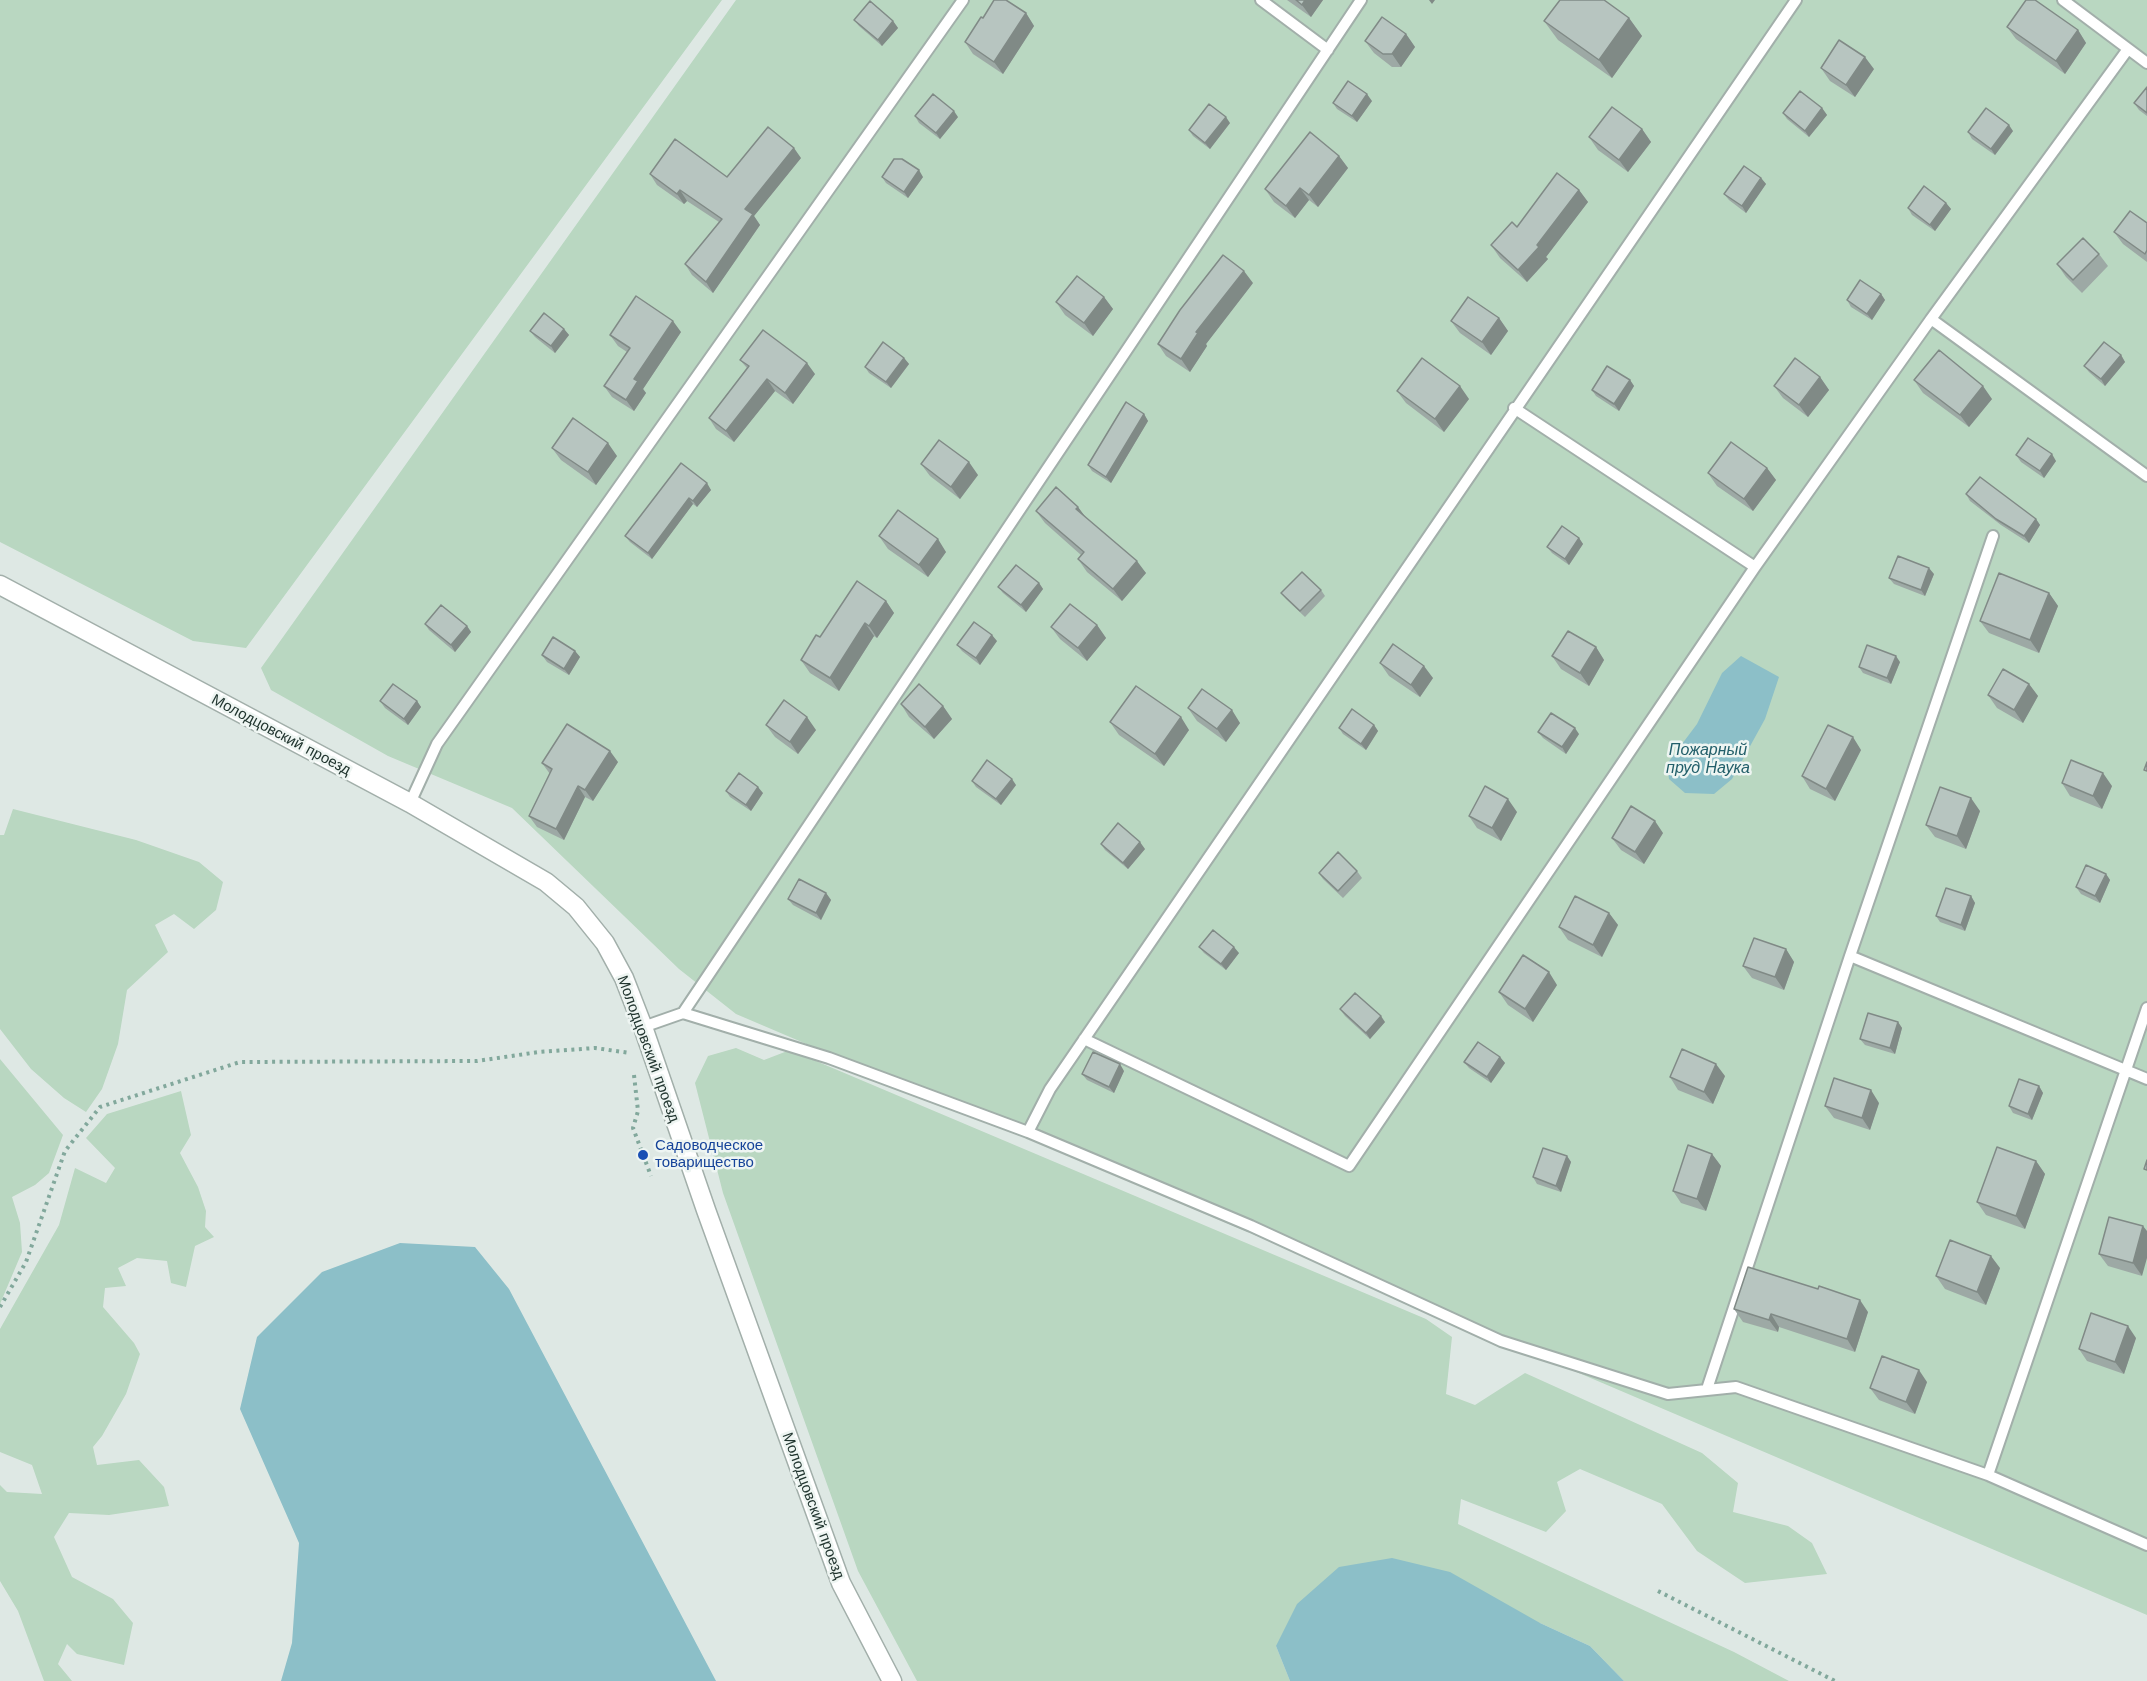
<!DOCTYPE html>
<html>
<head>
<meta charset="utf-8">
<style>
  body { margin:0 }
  canvas { display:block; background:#dee8e4 }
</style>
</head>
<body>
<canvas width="2147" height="1681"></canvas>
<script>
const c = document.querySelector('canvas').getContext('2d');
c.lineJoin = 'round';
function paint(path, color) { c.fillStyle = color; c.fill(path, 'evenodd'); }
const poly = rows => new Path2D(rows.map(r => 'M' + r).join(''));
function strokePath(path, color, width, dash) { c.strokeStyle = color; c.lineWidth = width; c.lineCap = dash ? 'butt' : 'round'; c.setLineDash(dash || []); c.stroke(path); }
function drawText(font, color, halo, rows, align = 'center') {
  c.font = font + ' "Work Sans",sans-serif'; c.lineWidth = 5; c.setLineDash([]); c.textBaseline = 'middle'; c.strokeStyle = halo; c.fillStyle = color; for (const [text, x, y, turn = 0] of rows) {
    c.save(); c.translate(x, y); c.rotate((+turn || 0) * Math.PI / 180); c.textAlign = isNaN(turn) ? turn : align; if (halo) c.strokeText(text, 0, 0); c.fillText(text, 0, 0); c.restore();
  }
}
const green = poly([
  [0,0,722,0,246,648,193,641,0,542],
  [736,0,2147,0,2147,1615,736,1014,679,969,512,808,388,756,271,690,261,668],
  [13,809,136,840,199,862,223,882,216,910,194,929,174,914,155,925,168,952,127,990,118,1044,102,1089,86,1112,64,1098,31,1069,0,1029,0,835,4,835],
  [736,1048,764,1060,790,1050,1426,1319,1452,1337,1446,1394,1475,1405,1525,1373,1702,1453,1738,1483,1733,1512,1788,1526,1812,1543,1827,1574,1745,1583,1697,1551,1662,1504,1580,1469,1557,1482,1566,1511,1546,1532,1461,1499,1458,1524,1734,1652,1789,1681,1624,1681,1590,1646,1540,1623,1276,1646,1290,1681,917,1681,858,1571,723,1193,695,1083,708,1056],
  [0,1059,63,1135,49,1173,35,1185,12,1197,20,1223,22,1252,0,1304],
  [181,1091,191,1135,180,1153,198,1187,206,1211,205,1227,214,1237,195,1246,186,1287,171,1283,167,1261,137,1258,118,1268,126,1286,105,1288,103,1307,134,1343,140,1354,126,1394,102,1436,93,1447,97,1465,139,1460,164,1487,169,1506,109,1515,69,1513,54,1537,72,1577,113,1599,133,1623,124,1665,77,1654,67,1644,58,1664,72,1681,44,1681,18,1611,0,1581,0,1485,7,1492,42,1494,32,1465,0,1452,0,1329,59,1225,75,1168,106,1183,115,1168,86,1138,107,1114]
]);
const water = poly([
  [1741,656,1779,677,1765,719,1732,779,1714,794,1685,793,1669,779,1667,764,1697,724,1722,673],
  [400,1243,475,1247,509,1289,716,1681,281,1681,292,1643,299,1543,240,1409,257,1337,322,1272],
  [1392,1558,1450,1572,1540,1623,1590,1646,1624,1681,1290,1681,1276,1646,1297,1604,1339,1567]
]);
const path = poly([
  [634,1075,638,1111,633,1128,651,1176],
  [0,1307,26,1262,65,1151,100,1107,240,1062,477,1061,539,1052,595,1048,630,1053],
  [1658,1591,1835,1681]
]);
const service = poly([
  [1261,0,1328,50],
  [2063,0,2147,63],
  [2128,49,1931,319,2147,476],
  [1514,408,1755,567],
  [410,803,437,744,963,0],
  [1850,956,2147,1079],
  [683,1013,1361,0],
  [643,1027,683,1013,829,1058,1028,1132,1050,1089,1796,0],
  [1084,1039,1349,1166,1755,567,1931,319],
  [1028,1132,1251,1226,1501,1341,1668,1394,1736,1387,1988,1475,2147,1545],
  [1707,1389,1850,956,1993,536],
  [1988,1475,2147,1008]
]);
const tertiary = poly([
  [0,585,410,803,546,882,576,907,605,943,624,978,643,1027,706,1210,841,1583,892,1681]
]);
const wall = poly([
  [1287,0,1323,0,1311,17],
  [1026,13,1034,26,1003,74,973,54,965,42,983,18],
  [1629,18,1642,36,1612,78,1558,40,1544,21],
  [854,20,893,21,898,28,882,46,859,26],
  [2007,27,2078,30,2086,43,2065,74,2016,39],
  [1406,34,1415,47,1401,67,1392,67,1374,53,1365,41],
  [1821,68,1874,69,1855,97,1830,81],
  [2147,87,2147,116,2139,110,2134,103],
  [1372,101,1357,122,1337,109,1333,103],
  [1822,108,1827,115,1809,137,1787,119,1783,113],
  [915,116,958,117,940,139,919,123],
  [1230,123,1210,149,1193,136,1189,130],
  [1642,129,1651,142,1628,172,1598,150,1589,137],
  [2013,131,1995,155,1972,139,1968,132],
  [1339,156,1348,168,1318,207,1309,200,1295,218,1274,202,1265,189],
  [801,158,754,216,760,225,713,293,692,275,685,264,719,222,687,201,684,204,657,185,650,174,727,177],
  [882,177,923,177,908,198,886,183],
  [1761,178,1766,184,1746,213,1729,200,1724,194],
  [1579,190,1588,202,1546,257,1548,259,1527,282,1500,258,1491,245,1517,227],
  [1946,203,1951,209,1935,231,1912,215,1908,208],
  [2147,223,2147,262,2123,244,2114,232],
  [2099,254,2108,266,2082,293,2066,277,2057,264],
  [1253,283,1206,344,1207,346,1190,372,1166,356,1158,344],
  [1881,294,1885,300,1872,320,1851,307,1847,300],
  [1104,297,1113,309,1093,336,1065,315,1056,302],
  [1499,318,1508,331,1491,355,1460,333,1451,321],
  [564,329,569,335,555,353,535,337,530,331],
  [681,332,643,389,646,393,634,411,612,397,604,386,627,352,618,346,610,335],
  [2121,355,2125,362,2105,386,2089,372,2084,366],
  [904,358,909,364,891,388,869,373,865,367],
  [740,360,815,374,793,404,775,391,734,442,716,429,709,418,747,368],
  [1820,377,1829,390,1808,417,1783,398,1774,386],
  [1630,380,1634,386,1619,411,1596,396,1592,390],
  [1914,380,1992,399,1969,427,1923,393],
  [1397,391,1469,399,1444,432,1406,403],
  [1144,414,1148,421,1111,483,1092,471,1088,465],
  [552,448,617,456,596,485,561,460],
  [2016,455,2056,461,2044,478,2021,462],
  [681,463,711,490,697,507,693,504,652,559,630,542,625,536],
  [921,464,978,475,960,499,930,476],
  [1767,468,1776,480,1753,511,1717,486,1708,473],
  [1966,494,2036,519,2040,525,2029,543,2001,525,1970,501],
  [1078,507,1085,517,1146,573,1122,601,1087,572,1078,559,1081,555,1045,523,1036,511],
  [879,536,946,552,928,577,888,549],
  [1579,538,1583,544,1569,565,1552,553,1547,547],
  [1934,574,1925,596,1894,584,1889,578],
  [1039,583,1043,589,1026,612,1003,593,998,587],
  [1321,590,1325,596,1305,617,1286,599,1281,593],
  [2049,593,2058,606,2039,653,1989,633,1980,621],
  [886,601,894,613,877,638,874,636,839,691,810,673,801,660,820,637],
  [425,624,467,626,471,632,455,652,429,630],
  [1097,625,1106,638,1087,661,1060,639,1051,627],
  [997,641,980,665,962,651,957,645],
  [1596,647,1604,660,1589,686,1561,669,1552,656],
  [575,651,580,657,569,675,547,662,542,655],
  [1900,662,1891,684,1863,673,1859,667],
  [1380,663,1433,678,1420,697,1389,676],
  [2029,684,2038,696,2023,723,1997,708,1988,695],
  [380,701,417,701,421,707,408,725,385,708],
  [901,704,943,706,952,719,934,739,909,717],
  [1188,708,1240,723,1226,742,1197,721],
  [1110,722,1189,730,1164,766,1119,735],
  [766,725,816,730,798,754,775,737],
  [1374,725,1378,731,1366,750,1343,734,1339,728],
  [1538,732,1579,734,1566,754,1543,738],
  [1861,750,1835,801,1810,789,1802,776],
  [618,762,593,801,585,797,564,840,537,827,529,816,550,774,542,763],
  [972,781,1016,785,1001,805,976,787],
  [2062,783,2112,786,2102,809,2070,796],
  [726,791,763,793,751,811,730,797],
  [1980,811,1966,849,1935,837,1926,825],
  [1517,812,1501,841,1477,828,1469,816],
  [1663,833,1644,864,1621,850,1612,838],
  [1101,844,1145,849,1128,869,1105,850],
  [1357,871,1362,878,1343,898,1323,879,1319,873],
  [2106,874,2110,880,2100,903,2081,894,2076,887],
  [826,893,831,900,821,920,793,905,788,899],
  [1971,896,1975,903,1965,931,1940,922,1936,916],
  [1609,913,1618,925,1602,957,1568,940,1559,927],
  [1199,947,1239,953,1226,970,1204,953],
  [1786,949,1794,962,1784,990,1752,978,1743,966],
  [1557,985,1533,1022,1508,1005,1499,992],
  [1340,1009,1385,1022,1370,1039,1345,1016],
  [1898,1022,1902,1028,1895,1054,1865,1045,1860,1039],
  [1500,1057,1505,1063,1491,1083,1469,1068,1464,1062],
  [1124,1071,1114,1093,1087,1080,1082,1074],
  [1725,1076,1713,1104,1678,1090,1670,1077],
  [2039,1086,2043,1093,2032,1120,2013,1113,2009,1106],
  [1879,1103,1870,1130,1834,1118,1825,1106],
  [1712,1154,1721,1166,1706,1211,1681,1203,1673,1191],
  [1567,1156,1571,1162,1561,1192,1537,1184,1533,1177],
  [2036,1161,2045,1174,2025,1229,1986,1215,1977,1202],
  [2109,1217,2142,1276,2108,1266,2099,1254],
  [2000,1268,1986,1305,1945,1289,1936,1276],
  [1734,1309,1868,1312,1855,1352,1779,1327,1778,1332,1743,1322],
  [2136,1338,2124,1374,2087,1361,2079,1349],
  [1927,1382,1915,1414,1879,1400,1870,1388]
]);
const shadedWall = poly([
  [1305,0,1323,0,1311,17,1302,5],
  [1429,0,1435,0,1432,4],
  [1026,13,1034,26,1003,74,994,62],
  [1629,18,1642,36,1612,78,1599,60],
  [893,21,898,28,882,46,878,40],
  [2078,30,2086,43,2065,74,2056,61],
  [1406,34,1415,47,1401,67,1392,54],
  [1865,57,1874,69,1855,97,1846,85],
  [1367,94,1372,101,1357,122,1352,116],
  [1822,108,1827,115,1809,137,1805,131],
  [954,111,958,117,940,139,936,133],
  [1226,117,1230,123,1210,149,1205,143],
  [2009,125,2013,131,1995,155,1991,149],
  [1642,129,1651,142,1628,172,1619,160],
  [794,148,801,158,754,216,760,225,713,293,706,282,745,209],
  [1339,156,1348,168,1318,207,1309,195],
  [919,170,923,177,908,198,904,192],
  [1761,178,1766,184,1746,213,1742,206],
  [1300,188,1309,200,1295,218,1286,206],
  [680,190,687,201,684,204,677,194],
  [1579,190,1588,202,1546,257,1548,259,1527,282,1518,270],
  [1946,203,1951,209,1935,231,1930,225],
  [1244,271,1253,283,1206,344,1207,346,1190,372,1181,359,1196,332],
  [1881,294,1885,300,1872,320,1867,314],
  [1104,297,1113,309,1093,336,1084,323],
  [1499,318,1508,331,1491,355,1482,342],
  [673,321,681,332,643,389,646,393,634,411,626,400,634,379],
  [564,329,569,335,555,353,551,346],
  [2121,355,2125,362,2105,386,2101,379],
  [904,358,909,364,891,388,886,382],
  [807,363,815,374,793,404,785,393],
  [1820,377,1829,390,1808,417,1799,405],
  [767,379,775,391,734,442,726,431],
  [1630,380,1634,386,1619,411,1614,404],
  [1460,386,1469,399,1444,432,1435,419],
  [1983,386,1992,399,1969,427,1960,415],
  [1144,414,1148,421,1111,483,1106,477],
  [608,443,617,456,596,485,588,472],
  [2052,454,2056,461,2044,478,2040,471],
  [969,462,978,475,960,499,951,487],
  [1767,468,1776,480,1753,511,1744,499],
  [707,483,711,490,697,507,693,501],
  [689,498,693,504,652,559,648,553],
  [1078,507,1087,519,1076,509],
  [2036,519,2040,525,2029,543,2024,536],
  [1579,538,1583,544,1569,565,1565,559],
  [938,539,946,552,928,577,919,565],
  [1137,561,1146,573,1122,601,1113,589],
  [1929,568,1934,574,1925,596,1921,590],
  [1039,583,1043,589,1026,612,1021,605],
  [2049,593,2058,606,2039,653,2030,640],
  [886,601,894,613,877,638,869,626],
  [865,623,874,636,839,691,830,678],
  [1097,625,1106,638,1087,661,1078,648],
  [467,626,471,632,455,652,451,645],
  [992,635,997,641,980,665,976,658],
  [1596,647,1604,660,1589,686,1580,673],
  [575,651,580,657,569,675,564,669],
  [1896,656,1900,662,1891,684,1887,678],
  [1424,666,1433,678,1420,697,1411,685],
  [2029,684,2038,696,2023,723,2014,710],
  [417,701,421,707,408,725,404,719],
  [943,706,952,719,934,739,925,727],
  [1232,710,1240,723,1226,742,1217,729],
  [807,717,816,730,798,754,790,742],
  [1181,717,1189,730,1164,766,1155,754],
  [1374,725,1378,731,1366,750,1361,744],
  [1575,728,1579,734,1566,754,1562,747],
  [1853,737,1861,750,1835,801,1826,789],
  [610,751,618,762,593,801,585,790],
  [2103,773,2112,786,2102,809,2093,796],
  [1012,779,1016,785,1001,805,996,799],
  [578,786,585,797,564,840,556,829],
  [758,787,763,793,751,811,746,805],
  [1971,798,1980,811,1966,849,1957,836],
  [1508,799,1517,812,1501,841,1492,828],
  [1655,821,1663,833,1644,864,1635,852],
  [1140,842,1145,849,1128,869,1123,863],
  [2106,874,2110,880,2100,903,2095,896],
  [826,893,831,900,821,920,816,913],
  [1971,896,1975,903,1965,931,1961,925],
  [1609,913,1618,925,1602,957,1593,945],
  [1234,947,1239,953,1226,970,1221,964],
  [1786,949,1794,962,1784,990,1775,977],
  [1549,972,1557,985,1533,1022,1525,1009],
  [1381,1016,1385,1022,1370,1039,1366,1033],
  [1898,1022,1902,1028,1895,1054,1890,1048],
  [1500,1057,1505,1063,1491,1083,1487,1077],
  [1120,1064,1124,1071,1114,1093,1109,1087],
  [1716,1064,1725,1076,1713,1104,1704,1092],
  [2039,1086,2043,1093,2032,1120,2028,1114],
  [1871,1090,1879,1103,1870,1130,1862,1118],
  [1712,1154,1721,1166,1706,1211,1697,1199],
  [1567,1156,1571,1162,1561,1192,1556,1186],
  [2036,1161,2045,1174,2025,1229,2016,1216],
  [2143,1226,2147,1231,2147,1258,2142,1276,2133,1263],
  [1991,1256,2000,1268,1986,1305,1977,1292],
  [1860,1300,1868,1312,1855,1352,1847,1339],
  [1771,1314,1779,1327,1778,1332,1769,1320],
  [2128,1326,2136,1338,2124,1374,2115,1362],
  [1919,1370,1927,1382,1915,1414,1906,1402]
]);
const building = poly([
  [994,0,1006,0,1026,13,994,62,965,42,981,17,983,18,994,0],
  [1296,0,1305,0,1302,5,1296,0],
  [1560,0,1604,0,1629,18,1599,60,1544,21,1560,0],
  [2026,0,2035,0,2078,30,2056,61,2007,27,2026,0],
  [870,1,893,21,878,40,854,20,870,1],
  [1382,17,1406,34,1392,54,1383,54,1365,41,1382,17],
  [1839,40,1865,57,1846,85,1821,68,1839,40],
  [1348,81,1367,94,1352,116,1333,103,1348,81],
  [2147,87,2147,113,2134,103,2147,87],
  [1800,91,1822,108,1805,131,1783,113,1800,91],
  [933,94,954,111,936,133,915,116,933,94],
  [1209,104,1226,117,1205,143,1189,130,1209,104],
  [1612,107,1642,129,1619,160,1589,137,1612,107],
  [1986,108,2009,125,1991,149,1968,132,1986,108],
  [768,127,794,148,745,209,753,214,706,282,685,264,722,219,680,190,677,194,650,174,675,139,727,177,768,127],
  [1310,132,1339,156,1309,195,1300,188,1286,206,1265,189,1310,132],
  [894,159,902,159,919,170,904,192,882,177,894,159],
  [1744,166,1761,178,1742,206,1724,194,1744,166],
  [1557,173,1579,190,1537,245,1539,247,1518,270,1491,245,1512,222,1517,227,1557,173],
  [1924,186,1946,203,1930,225,1908,208,1924,186],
  [2130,211,2147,223,2147,250,2145,254,2114,232,2130,211],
  [2083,238,2099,254,2073,280,2057,264,2083,238],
  [1223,255,1244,271,1196,332,1198,333,1181,359,1158,344,1180,310,1223,255],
  [1077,276,1104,297,1084,323,1056,302,1077,276],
  [1860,280,1881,294,1867,314,1847,300,1860,280],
  [636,296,673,321,634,379,638,381,626,400,604,386,630,348,610,335,636,296],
  [1468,297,1499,318,1482,342,1451,321,1468,297],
  [544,313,564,329,551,346,530,331,544,313],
  [763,330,807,363,785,393,767,379,726,431,709,418,749,366,740,360,763,330],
  [883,342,904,358,886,382,865,367,883,342],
  [2104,342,2121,355,2101,379,2084,366,2104,342],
  [1939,350,1983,386,1960,415,1914,380,1939,350],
  [1422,358,1460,386,1435,419,1397,391,1422,358],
  [1795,358,1820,377,1799,405,1774,386,1795,358],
  [1607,366,1630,380,1614,404,1592,390,1607,366],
  [1126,402,1144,414,1106,477,1088,465,1126,402],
  [573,418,608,443,588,472,552,448,573,418],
  [2028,438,2052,454,2040,471,2016,455,2028,438],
  [939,440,969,462,951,487,921,464,939,440],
  [1731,442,1767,468,1744,499,1708,473,1731,442],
  [681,463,707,483,693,501,689,498,648,553,625,536,681,463],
  [1980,477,2036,519,2024,536,1996,519,1966,494,1980,477],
  [1056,487,1078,507,1076,509,1137,561,1113,589,1078,559,1084,552,1036,511,1056,487],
  [898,510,938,539,919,565,879,536,898,510],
  [1562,526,1579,538,1565,559,1547,547,1562,526],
  [1898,556,1929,568,1921,590,1889,578,1898,556],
  [1016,565,1039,583,1021,605,998,587,1016,565],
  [1302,572,1321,590,1300,611,1281,593,1302,572],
  [1999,573,2049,593,2030,640,1980,621,1999,573],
  [857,581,886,601,869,626,865,623,830,678,801,660,816,635,820,637,857,581],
  [1070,604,1097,625,1078,648,1051,627,1070,604],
  [441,605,467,626,451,645,425,624,441,605],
  [974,622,992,635,976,658,957,645,974,622],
  [1568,631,1596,647,1580,673,1552,656,1568,631],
  [553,637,575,651,564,669,542,655,553,637],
  [1393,644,1424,666,1411,685,1380,663,1393,644],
  [1867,645,1896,656,1887,678,1859,667,1867,645],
  [2003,669,2029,684,2014,710,1988,695,2003,669],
  [393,684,417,701,404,719,380,701,393,684],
  [919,684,943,706,925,727,901,704,919,684],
  [1136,686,1181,717,1155,754,1110,722,1136,686],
  [1202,689,1232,710,1217,729,1188,708,1202,689],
  [784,700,807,717,790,742,766,725,784,700],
  [1352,709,1374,725,1361,744,1339,728,1352,709],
  [1551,713,1575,728,1562,747,1538,732,1551,713],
  [567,724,610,751,585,790,578,786,556,829,529,816,552,769,542,763,567,724],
  [1828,725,1853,737,1826,789,1802,776,1828,725],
  [987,760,1012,779,996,799,972,781,987,760],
  [2071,760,2103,773,2093,796,2062,783,2071,760],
  [2147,762,2147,771,2144,770,2147,762],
  [739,773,758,787,746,805,726,791,739,773],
  [1485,786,1508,799,1492,828,1469,816,1485,786],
  [1940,787,1971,798,1957,836,1926,825,1940,787],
  [1631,806,1655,821,1635,852,1612,838,1631,806],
  [1118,823,1140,842,1123,863,1101,844,1118,823],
  [1338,852,1357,871,1338,891,1319,873,1338,852],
  [2086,865,2106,874,2095,896,2076,887,2086,865],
  [799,879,826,893,816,913,788,899,799,879],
  [1946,888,1971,896,1961,925,1936,916,1946,888],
  [1575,896,1609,913,1593,945,1559,927,1575,896],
  [1213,930,1234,947,1221,964,1199,947,1213,930],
  [1754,938,1786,949,1775,977,1743,966,1754,938],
  [1523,955,1549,972,1525,1009,1499,992,1523,955],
  [1355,993,1381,1016,1366,1033,1340,1009,1355,993],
  [1868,1013,1898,1022,1890,1048,1860,1039,1868,1013],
  [1478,1042,1500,1057,1487,1077,1464,1062,1478,1042],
  [1682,1049,1716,1064,1704,1092,1670,1077,1682,1049],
  [1093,1052,1120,1064,1109,1087,1082,1074,1093,1052],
  [1834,1078,1871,1090,1862,1118,1825,1106,1834,1078],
  [2019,1079,2039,1086,2028,1114,2009,1106,2019,1079],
  [1688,1145,1712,1154,1697,1199,1673,1191,1688,1145],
  [1997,1147,2036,1161,2016,1216,1977,1202,1997,1147],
  [1543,1148,1567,1156,1556,1186,1533,1177,1543,1148],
  [2147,1160,2147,1170,2144,1169,2147,1160],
  [2109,1217,2143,1226,2133,1263,2099,1254,2109,1217],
  [1950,1240,1991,1256,1977,1292,1936,1276,1950,1240],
  [1748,1267,1818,1289,1819,1286,1860,1300,1847,1339,1771,1314,1769,1320,1734,1309,1748,1267],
  [2091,1313,2128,1326,2115,1362,2079,1349,2091,1313],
  [1882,1356,1919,1370,1906,1402,1870,1388,1882,1356]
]);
const markers = [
  [643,1155,6,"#1a4fb4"]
];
const streetNames = [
  ["Молодцовский проезд",281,735,28],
  ["Молодцовский проезд",648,1049,70],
  ["Молодцовский проезд",813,1506,70]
];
const transitNames = [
  ["Садоводческое",655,1146],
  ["товарищество",655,1163]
];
const waterNames = [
  ["Пожарный",1708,750],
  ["пруд Наука",1708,768]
];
paint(green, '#b9d7c1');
paint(water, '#8cbfc8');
strokePath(service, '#a2afaa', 14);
strokePath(tertiary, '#a2afaa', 21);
strokePath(path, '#82a89c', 4, [3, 4.5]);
strokePath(service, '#fff', 10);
strokePath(tertiary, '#fff', 18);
paint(wall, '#9da9a5');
paint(shadedWall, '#808a86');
paint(building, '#b7c5c0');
strokePath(building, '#808a86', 1.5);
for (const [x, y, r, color] of markers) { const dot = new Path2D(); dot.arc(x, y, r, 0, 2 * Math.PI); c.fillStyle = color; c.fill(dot); strokePath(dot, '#eef5f2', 2); }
drawText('15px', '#223630', '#eef5f2', streetNames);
drawText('15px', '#164399', '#eef5f2', transitNames, 'left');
drawText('italic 16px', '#235f6a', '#eef5f2', waterNames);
</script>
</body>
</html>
